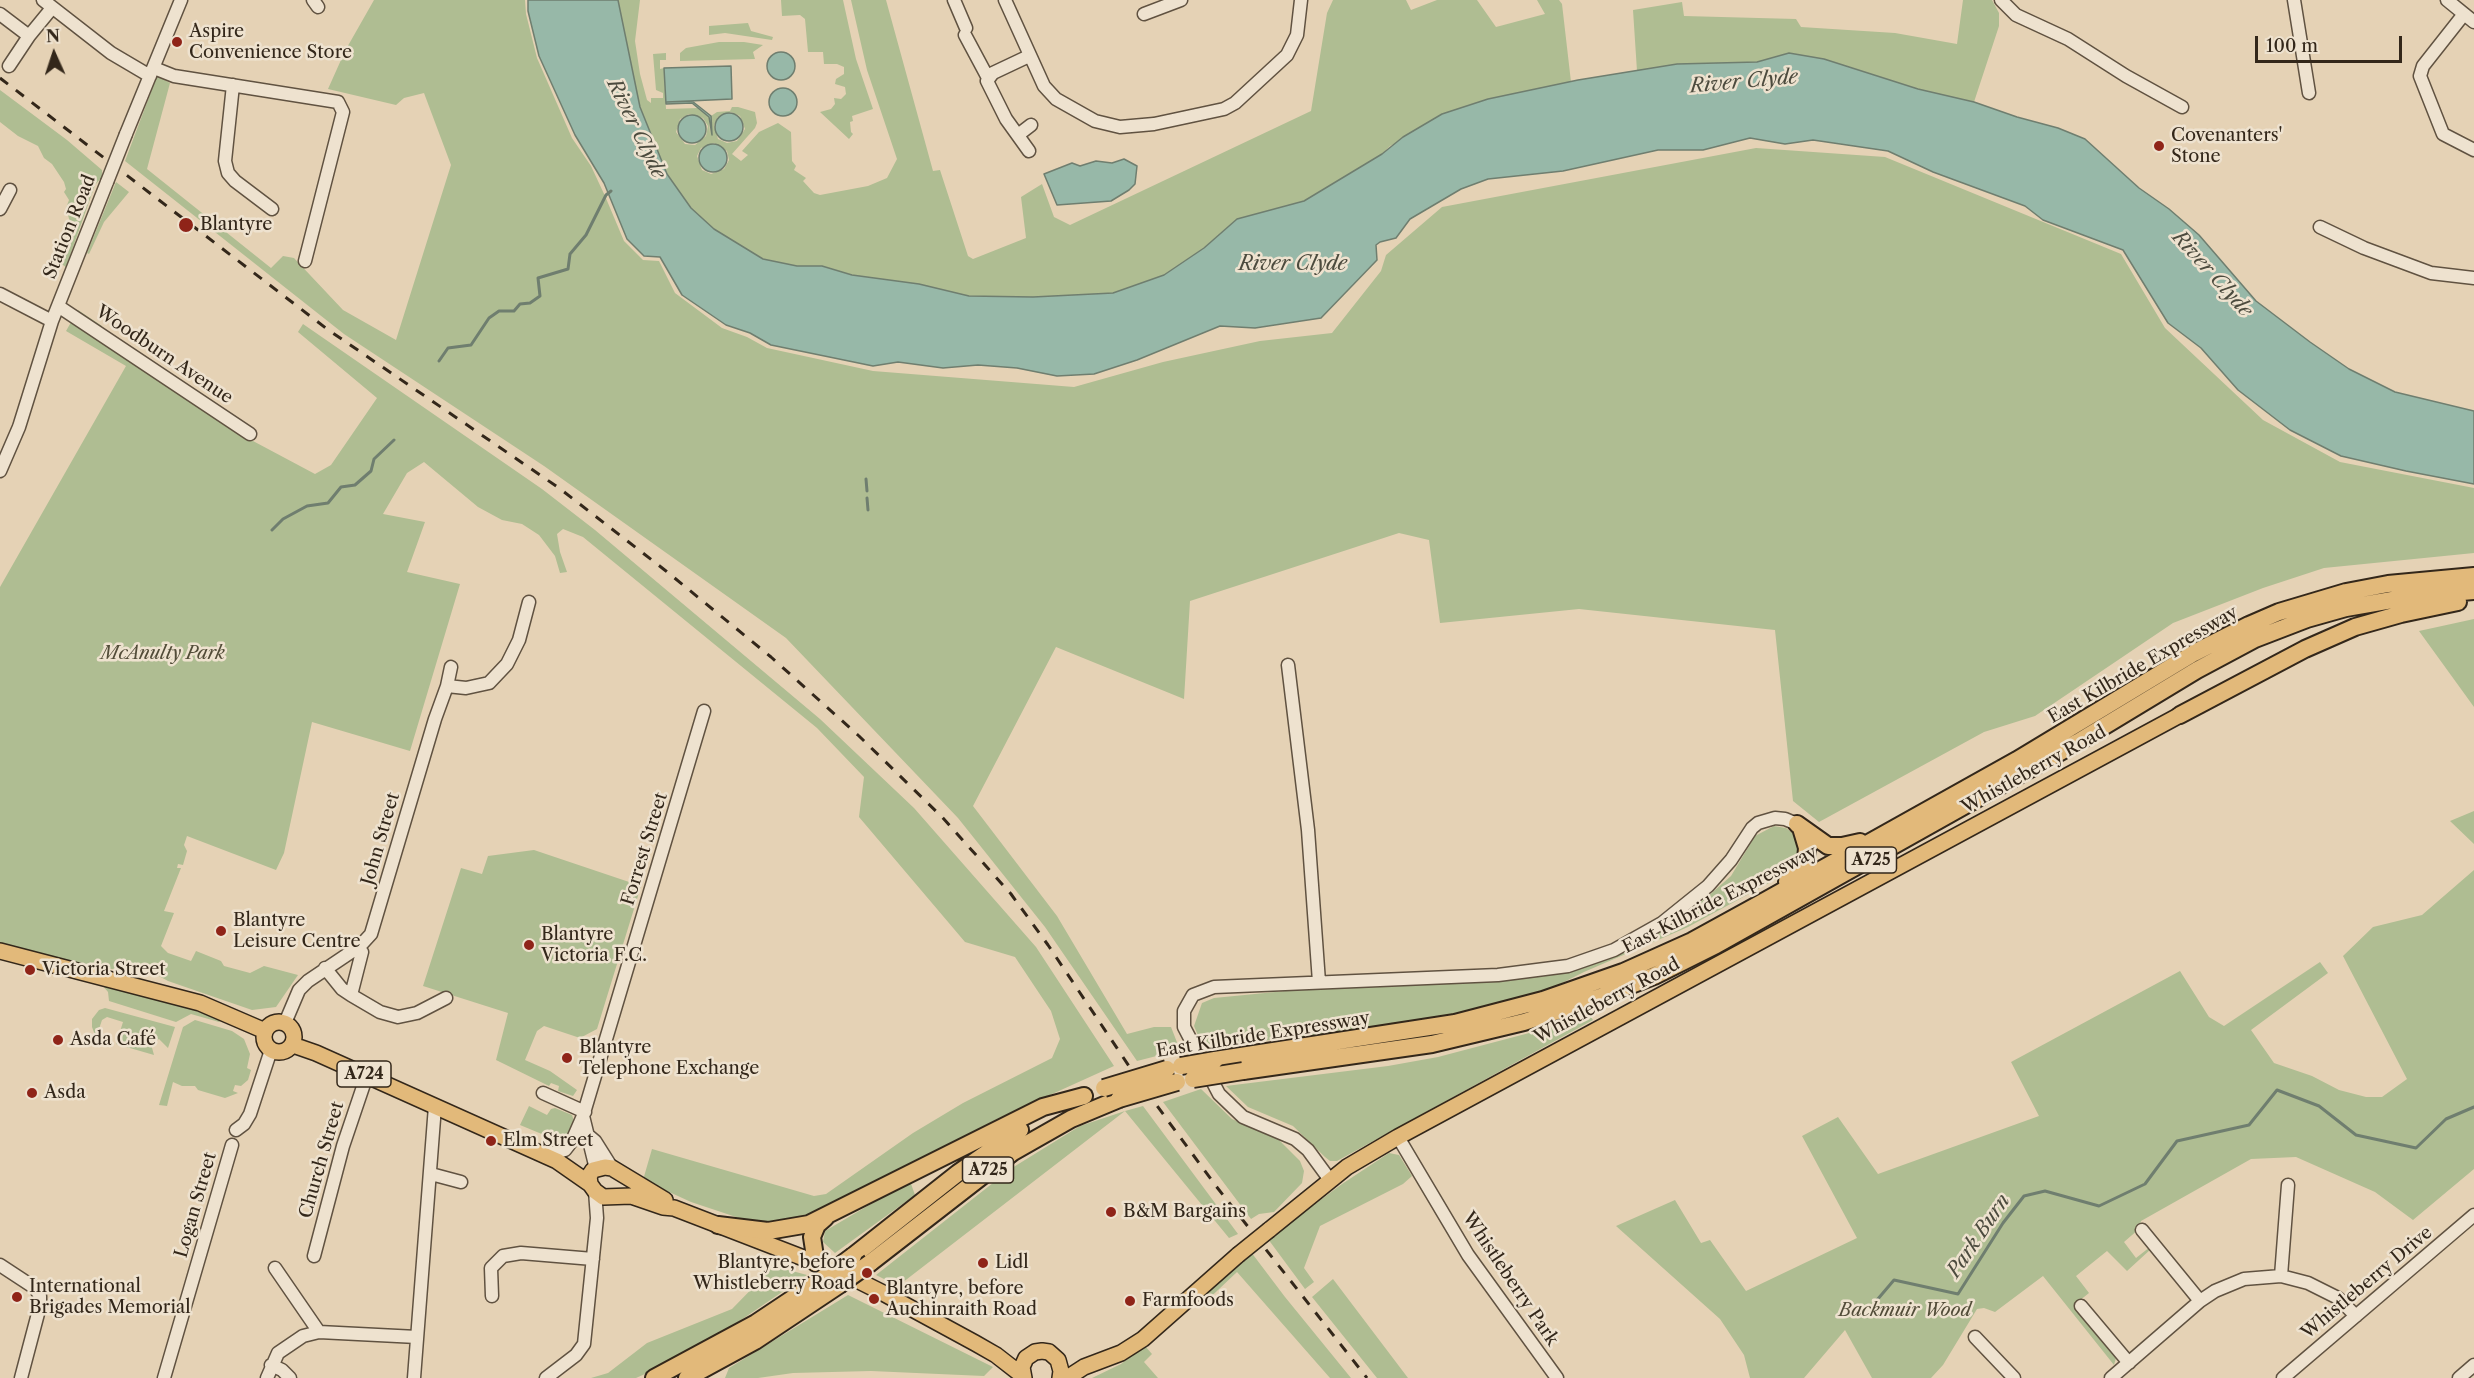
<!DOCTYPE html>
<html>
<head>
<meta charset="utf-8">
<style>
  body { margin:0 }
  #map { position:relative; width:2474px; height:1378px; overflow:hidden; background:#e5d2b5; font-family:"Libre Caslon Text",serif }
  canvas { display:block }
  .north { position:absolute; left:24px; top:24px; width:60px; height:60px; -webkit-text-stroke:4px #eee2cf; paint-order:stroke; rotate:357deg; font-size:16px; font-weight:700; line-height:24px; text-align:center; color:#33271a }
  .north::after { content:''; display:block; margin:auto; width:21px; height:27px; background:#33271a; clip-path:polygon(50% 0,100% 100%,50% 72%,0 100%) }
  .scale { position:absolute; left:2255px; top:36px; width:147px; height:27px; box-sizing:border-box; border:3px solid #33271a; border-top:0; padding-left:8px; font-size:18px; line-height:21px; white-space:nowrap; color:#33271a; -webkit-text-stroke:4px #eee2cf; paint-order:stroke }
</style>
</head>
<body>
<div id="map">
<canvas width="2474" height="1378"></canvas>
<div class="north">N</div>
<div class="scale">100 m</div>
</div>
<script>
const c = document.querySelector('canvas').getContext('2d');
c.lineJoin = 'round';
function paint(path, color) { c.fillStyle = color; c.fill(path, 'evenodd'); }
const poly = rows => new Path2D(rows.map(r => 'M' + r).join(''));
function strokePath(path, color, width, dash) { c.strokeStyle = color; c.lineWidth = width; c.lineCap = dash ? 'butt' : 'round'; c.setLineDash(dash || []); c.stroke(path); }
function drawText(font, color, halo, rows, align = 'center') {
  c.font = font + ' "Libre Caslon Text",serif'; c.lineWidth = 5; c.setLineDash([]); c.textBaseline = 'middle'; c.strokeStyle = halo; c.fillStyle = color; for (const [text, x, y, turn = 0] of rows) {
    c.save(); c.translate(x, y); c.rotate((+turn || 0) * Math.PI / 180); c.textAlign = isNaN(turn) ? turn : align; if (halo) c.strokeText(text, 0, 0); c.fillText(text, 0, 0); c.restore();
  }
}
const green = poly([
  [374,0,525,0,526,14,537,58,572,138,591,166,605,196,624,241,643,260,659,261,675,293,722,328,747,337,767,348,873,371,1074,387,1163,362,1260,341,1332,333,1381,271,1386,255,1442,207,1756,148,1885,157,2121,254,2165,328,2263,420,2340,462,2474,488,2474,553,2324,568,2263,588,2173,623,2035,716,1984,732,1819,822,1793,801,1775,630,1579,609,1440,623,1429,540,1399,533,1190,601,1184,699,1056,647,973,806,1057,916,1127,1034,1154,1027,1171,1027,1180,1050,1137,1061,1045,927,958,818,786,638,544,466,344,334,125,161,157,76,170,83,147,169,271,268,283,256,294,258,343,310,396,340,451,165,424,93,404,98,396,105,328,89,345,51],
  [618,0,640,0,635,41,640,74,647,100,651,103,651,98,663,98,663,93,656,90,653,54,666,53,666,60,660,60,660,69,664,68,666,109,699,108,709,117,710,134,711,116,717,112,730,111,732,107,738,107,755,112,757,123,755,128,732,154,741,161,748,155,742,151,759,132,778,123,791,132,792,161,796,166,794,170,806,178,803,181,814,193,820,195,868,186,887,178,897,159,867,70,851,0,886,0,933,171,940,170,968,256,973,259,1026,238,1021,197,1042,184,1054,217,1070,225,1311,111,1327,13,1333,0,1406,0,1411,10,1437,0,1477,0,1496,27,1545,14,1537,0,1559,0,1562,4,1571,82,1488,99,1390,146,1382,154,1304,201,1237,219,1204,248,1165,275,1113,293,1033,297,969,296,919,284,852,275,822,266,797,266,763,259,714,229,691,208,667,174,640,107],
  [731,112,740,116,745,129,737,141,727,143,718,139,714,125,718,117],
  [689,114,703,118,708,126,706,136,695,145,685,144,676,132,680,119],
  [714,143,727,151,729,160,724,169,711,174,702,170,697,156,701,148],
  [781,0,843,0,856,59,873,109,852,116,853,121,850,122,851,132,853,134,849,139,820,112,831,109,835,104,834,98,841,99,846,94,845,87,835,84,836,79,844,74,844,67,837,64,824,64,823,52,808,52,805,19,800,15,782,16],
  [1963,0,1992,0,1999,13,1999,26,1974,102,1918,89,1824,59,1789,53,1757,62,1677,64,1637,71,1633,10,1682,2,1684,16,1796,19,1801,27,1895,33,1957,44],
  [748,23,751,31,773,37,772,40,725,33,709,35,709,26],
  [719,42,744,42,763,45,753,52,755,59,680,61,680,53,686,48],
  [0,90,67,140,102,170,102,177,95,185,66,267,52,258,63,244,66,227,70,222,66,208,69,200,64,192,66,189,64,182,52,164,44,158,38,146,18,136,0,122],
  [116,182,129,192,104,222,89,254,87,253],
  [78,310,102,326,98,340,238,433,315,474,331,465,377,398,298,332,303,324,542,489,595,530,820,719,914,808,1036,947,1114,1066,997,1119,833,1206,785,1223,745,1220,691,1202,643,1180,652,1149,814,1196,826,1194,913,1133,963,1103,1052,1058,1060,1039,1051,1011,1015,957,965,942,859,817,864,777,817,728,583,537,563,529,557,534,560,552,567,572,560,573,555,556,539,535,522,524,502,520,478,507,424,462,407,473,383,514,425,522,407,572,460,584,410,751,312,722,284,853,276,870,187,836,184,845,187,851,183,865,178,864,177,868,181,868,164,911,174,913,161,946,168,953,191,961,196,951,221,961,224,966,250,973,264,966,298,975,276,1007,252,1010,168,981,157,975,143,971,97,968,0,944,0,587,126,366,66,331],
  [2474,619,2474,707,2419,631],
  [2474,811,2474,844,2450,821],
  [1774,826,1786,828,1795,835,1800,854,1793,870,1688,927,1584,972,1556,986,1516,1000,1447,1016,1328,1036,1202,1045,1194,1026,1202,1003,1214,998,1326,987,1499,980,1546,976,1604,960,1661,932,1707,897,1731,876,1755,836],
  [534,850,641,886,597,1029,580,1038,544,1026,537,1031,525,1060,550,1071,577,1090,573,1096,558,1091,559,1086,551,1083,549,1086,496,1060,508,1013,423,986,461,868,482,874,488,856],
  [2474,870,2474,1169,2413,1220,2375,1192,2296,1157,2251,1159,2141,1221,2139,1229,2124,1242,2136,1258,2150,1247,2151,1249,2127,1271,2107,1251,2076,1276,2089,1293,2074,1305,2114,1353,2116,1358,2114,1365,2043,1276,1995,1312,1984,1308,1977,1309,1943,1365,1931,1378,1872,1378,1845,1330,1804,1378,1750,1378,1744,1355,1720,1319,1616,1226,1675,1200,1701,1243,1710,1240,1746,1291,1857,1238,1802,1136,1838,1117,1878,1174,2039,1116,2011,1062,2180,971,2209,1017,2224,1026,2320,962,2328,973,2251,1030,2274,1063,2312,1076,2339,1090,2366,1097,2382,1097,2407,1079,2343,956,2373,927,2422,915],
  [102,985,158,998,222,1020,219,1022,191,1014,176,1022,109,1001,108,992],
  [105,1008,175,1027,168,1048,159,1039,151,1044,154,1055,116,1044,123,1022,107,1017,102,1020,97,1035,95,1035,92,1027,92,1019,99,1010],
  [1588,1013,1593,1020,1337,1161,1330,1161,1325,1157,1293,1126,1248,1107,1226,1086,1388,1066,1438,1057,1533,1032],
  [195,1020,232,1031,244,1039,250,1054,247,1068,251,1070,248,1080,241,1086,235,1085,233,1091,238,1093,225,1098,198,1090,195,1086,182,1086,173,1082,167,1106,159,1105,183,1027],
  [1201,1089,1232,1119,1279,1140,1300,1161,1304,1171,1302,1183,1274,1212,1259,1214,1251,1219,1163,1102],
  [529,1106,547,1115,551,1109,555,1108,572,1115,574,1121,569,1136,561,1142,520,1125],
  [1143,1106,1238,1234,1229,1238,1125,1111,898,1286,876,1275,1012,1168,1080,1126,1125,1111],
  [1389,1153,1399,1155,1412,1176,1403,1184,1320,1226,1304,1268,1314,1282,1305,1289,1268,1239,1342,1184],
  [910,1181,915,1195,835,1253,823,1242,825,1231],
  [1251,1252,1285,1297,1351,1378,1330,1378,1237,1272,1199,1308,1196,1304],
  [774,1266,807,1275,741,1320,665,1365,636,1378,591,1378,608,1373,647,1343,732,1309],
  [1333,1279,1408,1378,1377,1378,1312,1297],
  [848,1295,993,1367,984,1376,871,1371,793,1373,758,1378,725,1378,729,1368],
  [1145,1346,1152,1354,1144,1362,1158,1378,1092,1378,1121,1364]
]);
const water = poly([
  [528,0,618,0,640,107,667,174,691,208,714,229,763,259,797,266,822,266,852,275,919,284,969,296,1033,297,1113,293,1164,275,1204,248,1237,219,1304,201,1382,154,1403,137,1442,114,1488,99,1578,80,1677,64,1757,62,1789,53,1824,59,1918,89,1974,102,2017,117,2058,128,2085,139,2139,188,2169,209,2199,235,2256,301,2310,342,2349,369,2395,392,2474,411,2474,484,2406,471,2341,456,2290,430,2238,390,2201,348,2168,323,2123,250,2043,220,2025,206,1933,172,1888,151,1813,140,1785,144,1750,138,1703,150,1658,150,1563,171,1488,179,1461,189,1410,219,1396,238,1380,242,1376,245,1377,260,1321,318,1255,328,1220,326,1137,360,1094,374,1057,376,1017,368,978,365,943,368,898,362,873,366,771,345,750,333,726,325,682,295,660,257,644,256,627,239,604,183,575,135,539,56,528,11,528,0],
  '767 66a14 14 0 1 1 28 0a14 14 0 1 1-28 0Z',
  [731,66,732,99,667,102,692,101,711,116,712,135,709,117,692,103,666,104,664,68,731,66],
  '769 102a14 14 0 1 1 28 0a14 14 0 1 1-28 0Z',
  '715 127a14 14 0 1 1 28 0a14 14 0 1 1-28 0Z',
  '678 129a14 14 0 1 1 28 0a14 14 0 1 1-28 0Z',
  '699 158a14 14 0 1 1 28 0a14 14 0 1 1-28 0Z',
  [1124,159,1137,166,1135,184,1129,190,1111,201,1057,205,1044,174,1072,163,1080,166,1096,161,1112,163,1124,159]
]);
const stream = poly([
  [439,361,448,348,471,345,489,318,499,311,514,311,520,304,530,303,540,296,538,278,568,269,570,254,586,235,606,195,611,191],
  [866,479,867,491],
  [867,498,868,510],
  [272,530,283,519,307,506,328,503,341,487,355,485,371,471,374,459,394,440],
  [1877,1300,1894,1280,1958,1294,2003,1223,2024,1196,2045,1191,2099,1206,2145,1184,2177,1141,2249,1125,2277,1090,2319,1106,2356,1135,2416,1148,2446,1119,2474,1107]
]);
const minor = poly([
  [43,0,111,53,150,76],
  [313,0,318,7],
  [954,0,966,28],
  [1005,0,1044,86,1056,99,1095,121,1120,127,1154,124,1224,109,1235,103,1287,55,1297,35,1301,0],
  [2001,0,2016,15,2068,39,2126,76,2182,107],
  [2294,0,2309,93],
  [2447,0,2474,22],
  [0,14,29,36],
  [1144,14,1181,0],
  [2464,14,2423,66,2420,76,2443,134,2474,150],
  [965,35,988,78],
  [1029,56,993,73,987,81,1006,119,1029,151],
  [9,66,29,36,52,8],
  [154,68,174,76,338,102,343,112,305,261],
  [233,85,225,161,228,173,235,181,272,209],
  [126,134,181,0],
  [1018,135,1031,125],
  [0,209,10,190],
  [2320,227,2364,248,2431,273,2474,278],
  [0,294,52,321],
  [58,306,250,434],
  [0,471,19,427,52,321,107,182],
  [1288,665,1308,830,1319,982],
  [447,686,466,688,489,683,507,664,519,640,529,602],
  [325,968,342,989,351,995,380,1012,398,1017,417,1013,446,998],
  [351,995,362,952],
  [285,1023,299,990,308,981,360,946,371,934,435,719,447,686,451,667],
  [543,1093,585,1112],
  [236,1130,244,1124,250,1114,271,1050],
  [589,1136,595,1141,612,1168],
  [1398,1137,1468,1255,1557,1378],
  [540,1153,555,1153,565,1150,572,1141,583,1116],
  [596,1169,583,1116,704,711],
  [431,1174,461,1182],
  [1330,1180,1308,1150,1295,1139,1243,1117,1219,1094,1184,1027,1184,1011,1193,995,1214,987,1498,975,1568,966,1614,950,1662,923,1708,886,1731,860,1752,828,1758,823,1775,818,1785,819,1797,824],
  [2142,1230,2200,1301],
  [314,1256,343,1146,367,1075],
  [0,1265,35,1288,40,1296,40,1306,21,1378],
  [275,1268,319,1332],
  [2281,1276,2288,1185],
  [492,1296,491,1268,503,1256,521,1253,593,1259],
  [2081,1306,2129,1363],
  [1975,1337,2014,1378],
  [271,1365,282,1370,290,1378],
  [164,1378,232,1145],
  [267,1378,278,1353,303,1336,319,1332,417,1337],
  [414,1378,435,1106],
  [546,1378,576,1355,584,1344,597,1218,595,1191],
  [2111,1378,2200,1301,2215,1291,2244,1279,2281,1276,2308,1283,2338,1298,2356,1316],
  [2283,1378,2474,1215],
  [2459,1378,2474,1365]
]);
const major = poly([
  [0,951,200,1003,265,1031],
  '264 1037a15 15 0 1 1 30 0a15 15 0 1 1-30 0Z',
  [293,1045,316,1053,557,1161,590,1184,595,1191,603,1197,631,1196,663,1207,674,1208,845,1274,883,1293,975,1343,996,1355,1023,1376],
  [590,1184,589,1176,593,1170,605,1167,612,1168,665,1200],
  [1269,1230,1347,1167,1398,1137,2180,715],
  [1024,1378,1022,1367,1026,1358,1035,1352,1042,1351,1049,1352,1058,1360,1061,1371,1060,1378],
  [1067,1378,1084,1367,1121,1353,1143,1339,1238,1255]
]);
const highway = poly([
  [2180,715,2305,649,2355,627,2401,614,2458,602],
  [1797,824,1828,846,1842,846,1860,842],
  [1787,882,1800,870,1806,860,1807,848,1801,828],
  [1215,1060,1455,1023,1543,1000,1623,972,1692,941,1763,902,2017,760,2194,653,2249,625,2279,612,2346,592,2388,584,2474,576],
  [1243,1071,1432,1044,1524,1022,1603,996,1654,976,1716,945,2078,742,2197,670,2255,639,2307,619,2346,608,2415,596,2474,591],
  [718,1225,768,1231,809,1224,1043,1107,1084,1096],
  [853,1256,958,1173,1020,1130],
  [816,1263,812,1237,817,1225,825,1218],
  [870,1263,1013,1152,1071,1119,1119,1099],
  [654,1378,756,1323,822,1279],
  [687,1378,755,1341,839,1285]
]);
const rail = poly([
  [0,78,327,329,559,488,666,571,771,657,859,736,942,817,1011,894,1048,945,1141,1084,1216,1186,1367,1378]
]);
const minorBridge = poly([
  [107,182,126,134]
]);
const majorBridge = poly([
  [1238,1255,1269,1230]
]);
const highwayBridge = poly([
  [1181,1066,1215,1060],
  [1193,1079,1243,1071],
  [1104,1088,1167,1069],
  [1119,1099,1177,1082],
  [822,1279,853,1256],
  [839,1285,870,1263]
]);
const markers = [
  [177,42,6,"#8f2418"],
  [2159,146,6,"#8f2418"],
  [186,225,8,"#8f2418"],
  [221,931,6,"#8f2418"],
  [529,945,6,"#8f2418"],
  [30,970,6,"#8f2418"],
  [58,1040,6,"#8f2418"],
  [567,1058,6,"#8f2418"],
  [32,1093,6,"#8f2418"],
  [491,1141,6,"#8f2418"],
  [1111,1212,6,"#8f2418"],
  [983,1263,6,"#8f2418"],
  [867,1273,6,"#8f2418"],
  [17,1297,6,"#8f2418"],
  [874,1299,6,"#8f2418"],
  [1130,1301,6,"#8f2418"]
];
const shields = [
  [1871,860,51],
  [364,1074,54],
  [988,1170,51]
];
const shieldNames = [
  ["A725",1871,860],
  ["A724",364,1074],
  ["A725",988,1170]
];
const poiNames = [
  ["Aspire",189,32],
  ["Convenience Store",189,53],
  ["Covenanters'",2171,136],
  ["Stone",2171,157],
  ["Blantyre",200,225],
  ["Blantyre",233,921],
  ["Leisure Centre",233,942],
  ["Blantyre",541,935],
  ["Victoria F.C.",541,956],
  ["Victoria Street",42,970],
  ["Asda Café",70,1040],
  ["Blantyre",579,1048],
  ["Telephone Exchange",579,1069],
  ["Asda",44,1093],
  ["Elm Street",503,1141],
  ["B&M Bargains",1123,1212],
  ["Blantyre, before",855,1263,"right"],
  ["Whistleberry Road",855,1284,"right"],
  ["Lidl",995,1263],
  ["International",29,1287],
  ["Brigades Memorial",29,1308],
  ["Blantyre, before",886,1289],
  ["Auchinraith Road",886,1310],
  ["Farmfoods",1142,1301]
];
const streetNames = [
  ["Station Road",70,227,-68],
  ["Woodburn Avenue",164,355,34],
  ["East Kilbride Expressway",2143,665,-30],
  ["Whistleberry Road",2034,770,-29],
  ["John Street",381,839,-74],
  ["Forrest Street",645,849,-73],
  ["East Kilbride Expressway",1720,900,-27],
  ["Whistleberry Road",1607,1001,-28],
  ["East Kilbride Expressway",1263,1035,-9],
  ["Church Street",322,1160,-74],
  ["Logan Street",196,1205,-74],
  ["Whistleberry Park",1510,1279,56],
  ["Whistleberry Drive",2367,1283,-40]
];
const parkNames = [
  ["McAnulty Park",163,654],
  ["Backmuir Wood",1905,1311]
];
const waterNames = [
  ["River Clyde",1744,82,-5],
  ["River Clyde",636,129,64],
  ["River Clyde",1293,264],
  ["River Clyde",2212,274,48],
  ["Park Burn",1979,1236,-56]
];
paint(green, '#afbd92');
paint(water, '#97b8a8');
strokePath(water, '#6f7e6f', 1.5);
strokePath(stream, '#6f7e6f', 3);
strokePath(minor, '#605241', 15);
strokePath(major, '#33271a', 18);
strokePath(highway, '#33271a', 20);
strokePath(minor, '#eee2cf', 12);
strokePath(major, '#e2b97a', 15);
strokePath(highway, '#e2b97a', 16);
strokePath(rail, '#33271a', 3, [10, 10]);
strokePath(minorBridge, '#605241', 15, []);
strokePath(majorBridge, '#33271a', 18, []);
strokePath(highwayBridge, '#33271a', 20, []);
strokePath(minorBridge, '#eee2cf', 12);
strokePath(majorBridge, '#e2b97a', 15);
strokePath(highwayBridge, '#e2b97a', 16);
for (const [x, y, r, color] of markers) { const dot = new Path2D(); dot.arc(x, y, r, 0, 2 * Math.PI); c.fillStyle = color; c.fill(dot); strokePath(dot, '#eee2cf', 2); }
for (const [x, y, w] of shields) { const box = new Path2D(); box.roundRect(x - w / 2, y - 13, w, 26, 4.5); c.fillStyle = '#eee2cf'; c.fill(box); strokePath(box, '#33271a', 1.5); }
drawText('bold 16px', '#33271a', null, shieldNames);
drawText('18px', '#33271a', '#eee2cf', poiNames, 'left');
drawText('18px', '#33271a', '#eee2cf', streetNames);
drawText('italic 18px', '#524c38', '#eee2cf', parkNames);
drawText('italic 20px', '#4c4b3e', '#eee2cf', waterNames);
</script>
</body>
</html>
